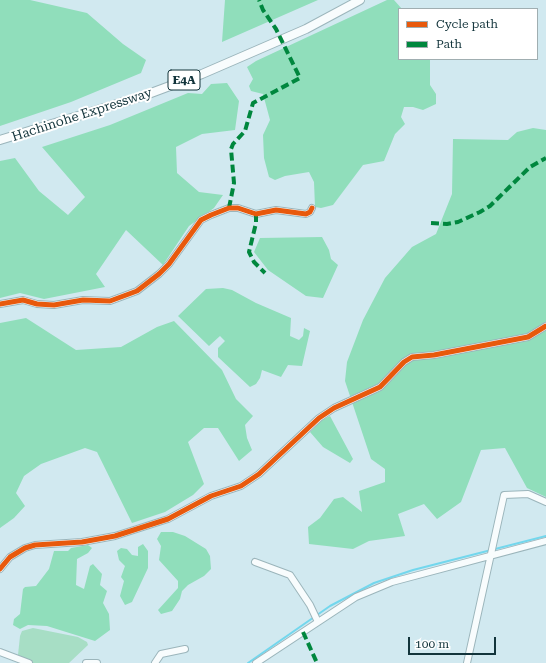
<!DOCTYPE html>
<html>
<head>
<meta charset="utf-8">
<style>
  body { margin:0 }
  #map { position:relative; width:546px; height:663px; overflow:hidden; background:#d1e9f0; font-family:"Roboto Serif",serif }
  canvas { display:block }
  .legend { position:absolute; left:398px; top:8px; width:140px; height:52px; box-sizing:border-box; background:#fff; border:1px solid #a0aeb1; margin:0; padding:5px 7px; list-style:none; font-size:12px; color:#12343b }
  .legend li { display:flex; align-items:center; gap:8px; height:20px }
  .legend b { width:20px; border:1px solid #a0aeb1 }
  .scale { position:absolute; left:408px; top:637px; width:88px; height:18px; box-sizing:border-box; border:2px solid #12343b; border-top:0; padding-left:5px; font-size:12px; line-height:14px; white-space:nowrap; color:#12343b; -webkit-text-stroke:3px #fff; paint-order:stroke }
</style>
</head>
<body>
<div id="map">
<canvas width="546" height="663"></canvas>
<ul class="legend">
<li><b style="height:5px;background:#e8590c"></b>Cycle path</li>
<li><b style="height:5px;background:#00873e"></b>Path</li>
</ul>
<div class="scale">100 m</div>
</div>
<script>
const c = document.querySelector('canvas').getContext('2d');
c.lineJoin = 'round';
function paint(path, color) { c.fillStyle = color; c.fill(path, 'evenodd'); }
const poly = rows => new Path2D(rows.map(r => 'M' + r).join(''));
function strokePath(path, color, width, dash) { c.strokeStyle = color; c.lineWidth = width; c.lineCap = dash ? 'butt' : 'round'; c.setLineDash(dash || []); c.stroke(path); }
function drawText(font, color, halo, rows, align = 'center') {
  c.font = font + ' "Roboto Serif",serif'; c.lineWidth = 4; c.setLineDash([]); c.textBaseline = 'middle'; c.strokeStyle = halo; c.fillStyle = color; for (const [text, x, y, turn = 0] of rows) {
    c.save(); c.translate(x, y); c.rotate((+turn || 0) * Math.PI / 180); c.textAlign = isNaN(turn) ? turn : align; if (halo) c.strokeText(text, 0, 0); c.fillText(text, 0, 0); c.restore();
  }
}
const green = poly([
  [33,628,78,637,87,642,88,645,69,663,33,663,18,655,20,636,22,631]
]);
const forest = poly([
  [0,0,30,0,87,13,123,44,146,60,141,73,71,102,0,126],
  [225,0,318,0,222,42],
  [387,0,394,0,402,9,399,9,399,59,430,59,430,85,436,94,436,104,423,110,413,107,404,107,401,117,405,124,395,134,384,161,363,165,333,205,321,208,315,207,314,182,309,172,285,176,275,180,269,177,264,158,263,135,270,120,263,94,251,91,249,86,253,79,247,67,256,61],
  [227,83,239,101,235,130,202,134,176,147,177,173,199,192,223,195,214,208,189,226,163,265,126,230,96,274,105,287,44,299,20,293,0,298,0,161,15,158,39,191,68,215,85,197,42,147,110,125,188,93,202,94,211,84],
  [533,128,546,130,546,497,527,488,505,448,481,450,461,502,437,519,424,504,398,514,405,536,369,541,353,549,309,544,308,527,320,518,334,499,343,497,362,512,359,491,385,482,385,469,371,459,345,381,347,362,363,320,385,278,412,247,436,234,452,194,453,139,508,140,517,132],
  [322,237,329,250,331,259,338,265,323,298,306,296,268,270,254,252,260,238],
  [223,288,232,290,256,303,291,318,290,336,299,340,303,336,304,328,310,331,302,366,288,365,281,377,262,370,260,378,256,384,250,387,218,357,218,348,225,341,220,336,209,346,178,316,206,289],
  [26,318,76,350,121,347,157,327,174,321,222,370,236,399,253,416,245,425,247,438,252,450,239,461,218,428,204,428,188,442,204,484,193,495,165,512,132,523,97,452,85,448,41,464,24,476,16,493,25,506,14,518,0,528,0,323],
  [330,416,353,459,350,463,323,447,310,432,322,420],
  [161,532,173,532,185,536,206,549,210,556,211,569,204,576,188,585,182,591,180,599,172,611,161,614,158,610,178,588,178,581,159,560,161,546,157,539],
  [143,544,148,551,148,568,132,602,125,605,120,596,124,581,121,577,125,566,119,560,117,551,121,548,127,549,132,555,138,556,138,547],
  [88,545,92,548,88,553,77,559,76,585,84,589,90,566,93,564,102,574,100,585,107,591,103,603,109,614,110,630,95,641,47,626,28,625,20,629,13,625,14,619,20,614,23,589,25,587,36,586,49,569,54,551,68,551,71,548]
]);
const stream = poly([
  [248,663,330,606,374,583,413,570,546,536]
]);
const minor = poly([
  [0,304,23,300,37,304,54,305,83,300,110,301,137,291,159,274,169,264,201,220,211,215,229,208,238,208,256,214,276,210,306,214,310,212,312,208],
  [255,562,290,575,310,605,318,622],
  [0,569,10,557,25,548,35,545,82,542,115,536,168,519,211,496,241,486,259,474,319,418,334,408,380,387,404,362,412,357,434,355,528,337,546,326],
  [0,652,29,663],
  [86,663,97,663],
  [155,663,161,654,185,649],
  [256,663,356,597,392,582,546,541],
  [467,663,504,495,528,494,546,502]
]);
const highway = poly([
  [0,140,143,96,202,74,306,29,360,0]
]);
const quiet = poly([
  [229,208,234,183,231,149,233,144,245,131,253,103,300,78,276,29,263,10,259,0],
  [256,214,256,223,249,252,254,262,265,273],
  [431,223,447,224,458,222,480,212,490,206,530,167,546,158],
  [303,632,317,663]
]);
const cycleway = poly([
  [0,304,23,300,37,304,54,305,83,300,110,301,137,291,159,274,169,264,201,220,211,215,229,208,238,208,256,214,276,210,306,214,310,212,312,208],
  [0,569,10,557,25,548,35,545,82,542,115,536,168,519,211,496,241,486,259,474,319,418,334,408,380,387,404,362,412,357,434,355,528,337,546,326]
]);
const shields = [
  [184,80,32]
];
const shieldNames = [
  ["E4A",184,80]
];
const streetNames = [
  ["Hachinohe Expressway",82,115,-18]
];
paint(green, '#a7dec5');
paint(forest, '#90debb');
strokePath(stream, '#73d7ed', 2);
strokePath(minor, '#9bb5bb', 8);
strokePath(highway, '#9bb5bb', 10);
strokePath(minor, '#f8fcfd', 6);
strokePath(highway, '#f8fcfd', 8);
strokePath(quiet, '#00873e', 4, [8, 4]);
strokePath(cycleway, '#e8590c', 5);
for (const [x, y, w] of shields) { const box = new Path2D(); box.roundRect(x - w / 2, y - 10, w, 20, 3); c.fillStyle = '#fff'; c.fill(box); strokePath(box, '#12343b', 1); }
drawText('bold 12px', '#12343b', null, shieldNames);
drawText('13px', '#12343b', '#fff', streetNames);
</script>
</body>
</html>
